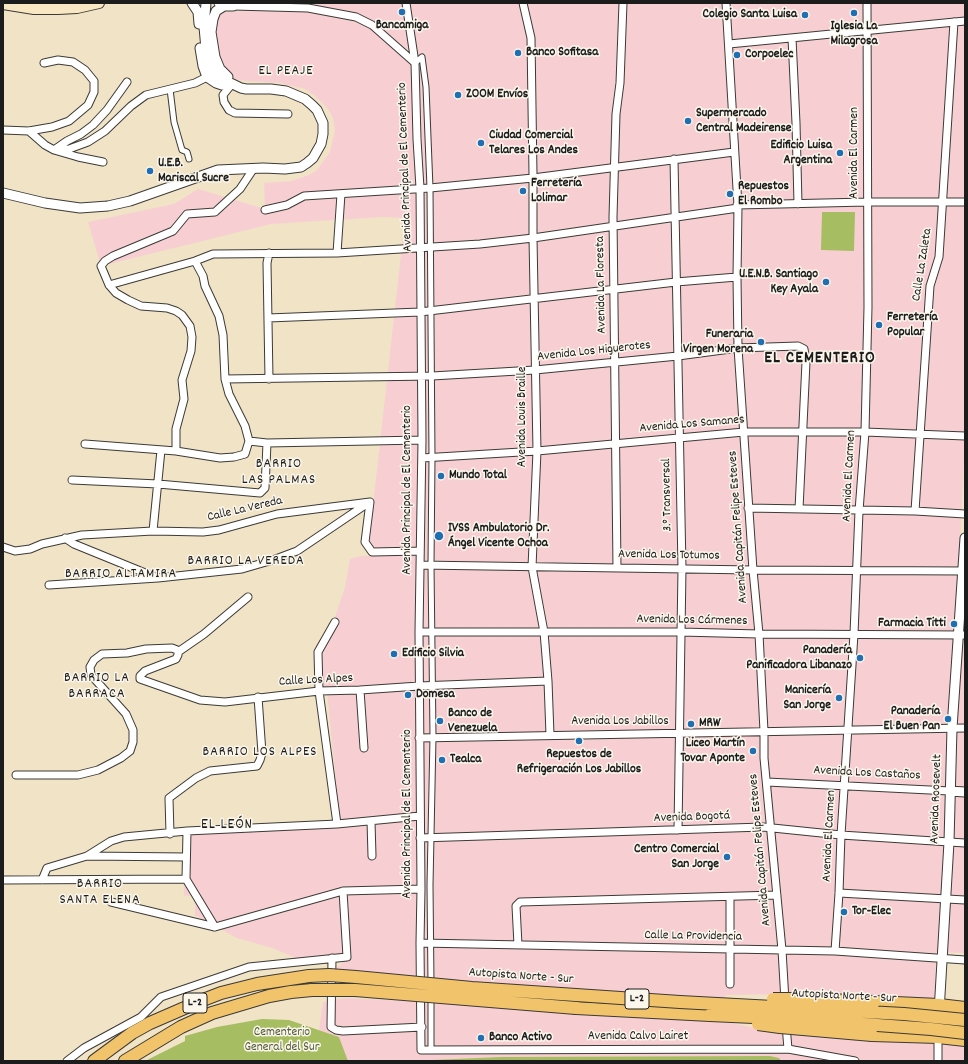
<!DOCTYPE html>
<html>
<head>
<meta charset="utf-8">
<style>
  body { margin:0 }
  #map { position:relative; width:968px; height:1064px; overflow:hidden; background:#f0e3c6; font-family:Dekko,sans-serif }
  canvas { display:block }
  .frame { position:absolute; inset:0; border:4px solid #1c1c1c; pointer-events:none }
</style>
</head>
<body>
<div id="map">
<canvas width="968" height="1064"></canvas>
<div class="frame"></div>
</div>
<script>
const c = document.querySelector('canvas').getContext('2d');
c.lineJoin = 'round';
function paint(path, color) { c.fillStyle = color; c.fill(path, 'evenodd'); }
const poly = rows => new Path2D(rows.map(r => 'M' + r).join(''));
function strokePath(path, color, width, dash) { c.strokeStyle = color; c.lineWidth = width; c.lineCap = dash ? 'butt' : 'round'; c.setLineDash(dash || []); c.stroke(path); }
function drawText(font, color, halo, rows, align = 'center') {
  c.font = font + ' Dekko,sans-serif'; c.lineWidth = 3; c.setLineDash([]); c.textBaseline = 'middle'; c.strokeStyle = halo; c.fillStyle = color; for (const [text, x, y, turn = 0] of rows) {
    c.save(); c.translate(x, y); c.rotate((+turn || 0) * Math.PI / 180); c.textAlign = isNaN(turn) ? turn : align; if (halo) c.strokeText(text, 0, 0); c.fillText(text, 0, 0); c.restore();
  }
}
const built = poly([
  [242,3,965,3,965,439,958,577,965,577,965,953,936,952,935,1000,795,994,725,995,726,1018,716,1020,765,1030,965,1044,965,1061,781,1061,779,1058,770,1056,500,1057,432,1060,432,1061,348,1061,339,1037,319,1030,323,1002,344,998,435,1002,435,979,328,976,329,967,339,966,345,960,296,958,272,948,237,938,195,915,195,895,184,896,183,829,340,825,327,690,320,690,316,645,334,620,345,587,350,559,361,556,370,556,369,541,405,218,383,217,271,224,101,266,88,222,174,204,198,189,265,209,264,183,292,181,309,175,317,170,330,152,335,130,333,118,328,109,314,95,303,88,296,87,280,83,246,81,234,79,224,73,214,56,215,18,222,12,245,11]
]);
const green = poly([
  [822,212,855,212,854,251,821,250],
  [262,1019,289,1020,339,1037,348,1061,145,1061,185,1041,185,1036,217,1027],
  [770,1056,779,1058,781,1061,432,1061,432,1060,500,1057]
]);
const pedestrian = poly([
  [415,63,422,57,426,87,430,188,432,458,431,565,433,737,430,885,431,985],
  [170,89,174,122,182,150,187,152,189,159],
  [431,997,431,1050]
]);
const minor = poly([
  [218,3,233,6,308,8,356,17,372,25,415,63,417,139,420,188,422,440,419,632,421,889,420,943,421,1050,788,1049,855,1061],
  [406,3,415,63],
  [523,3,531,38,533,175,533,238,537,451,532,567,544,632,548,681,550,735],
  [726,3,738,206,737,277,738,348,753,570,759,634,764,731,764,758,782,950,785,1001],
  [792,38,796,123,798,204],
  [729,44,965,21],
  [232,84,223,95,224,102,229,110,235,113,288,114],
  [3,130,29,131,52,127,69,121,88,105,94,92,94,81,85,70,73,62,58,60,44,63],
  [29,131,45,145,54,150,69,149,88,142,105,131,131,106,146,95,195,83,207,77],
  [674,159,682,568,678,830],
  [103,162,78,157,54,150,67,141,81,134,93,125,107,110,127,82],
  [737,205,867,202,965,202],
  [265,210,287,205,304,196,430,188,533,178,734,152],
  [269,253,267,263,269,379],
  [337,253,341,194],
  [109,285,195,261,213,254,337,253,480,244,533,238,738,208],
  [268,318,420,312,676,282,737,277],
  [225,379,432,376,535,370,678,356,738,348,798,346,804,349,806,362,799,509],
  [249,441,267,443,422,440],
  [85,444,176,451,220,458,234,457,245,454,249,441,245,426,229,394,225,379,223,335,219,316,205,286,203,276,195,261],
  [176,451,176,429,184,399,182,380,191,351,192,337,190,326,182,315,176,311,167,308,141,306,128,300,116,293,109,285,101,266,105,261,113,256,173,231,187,214,215,212,240,189,254,168],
  [422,458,537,451,744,432,865,432,965,436],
  [72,480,158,484,260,493,265,488,267,443],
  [748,508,915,511,965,514],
  [915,511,930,286,939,257,954,22],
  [153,531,161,450],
  [65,538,74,544,155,577],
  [3,547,15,551,30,549,42,544,82,535,153,531,203,532,219,530,277,514,370,502,365,542,372,552,420,551],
  [420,565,753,570,965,571],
  [617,568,613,217,616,114,620,83,623,3],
  [49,585,158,578,242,569,273,560,297,551,368,503],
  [335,622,318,652,319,691,337,824],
  [419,632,681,632,759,634,965,635],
  [178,652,178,655,176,659,145,671,140,676,140,679,200,700,225,702,319,691,360,690,419,686,548,681],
  [178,652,204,634,248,597],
  [360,690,364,748],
  [419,738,965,728],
  [16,775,78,775,98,770,121,758,130,751,133,742,133,730,126,714,91,675,90,667,94,660,102,654,127,653,146,649,172,648,177,650,178,652],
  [767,782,950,791],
  [371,821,372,856],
  [187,831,186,879,215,927],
  [170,834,169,798,196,778,210,771,257,766,260,760,262,753,258,697],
  [420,838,763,827,841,835,965,843],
  [87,856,186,857],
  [3,880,186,879],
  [42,880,47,868,87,856,111,841,124,837,187,831,337,824,420,816],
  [839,893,965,900],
  [111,902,215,927,343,891,421,889],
  [420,943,835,951,965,960],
  [518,945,516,906,520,902,777,895],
  [835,951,839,893,841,835,854,634,859,511,865,432,868,307,867,3],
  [332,958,331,1027,336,1030,343,1031,422,1027],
  [730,984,730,897],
  [786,1025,788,1049],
  [67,1061,84,1048,141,1017,161,997,249,967,347,957,343,891],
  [938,1061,938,1037]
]);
const tertiary = poly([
  [192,3,198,12,199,24],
  [200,48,203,66,207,77,216,83,222,85,228,85],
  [228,77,220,69,215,57,211,32,213,19,216,11,224,6,233,6],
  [3,193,45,203,80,208,108,206,130,201,218,170,263,168,285,169,301,167,307,163,313,158,321,144,323,134,323,123,317,110,312,105,305,99,286,91,271,89,246,89,241,88,220,78,212,69,209,63,206,49,204,27,206,3],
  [950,791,965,792],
  [939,1012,949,842,952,728,965,538]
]);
const secondary = poly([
  [3,4,34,9,58,9,77,8,99,3]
]);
const motorway = poly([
  [874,1002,939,1005,965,1008],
  [576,1008,710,1015],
  [872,1035,938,1037,965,1040],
  [94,1061,132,1033,150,1023,203,1000,221,993,257,984,309,976],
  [125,1061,181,1027,212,1013,269,996,291,992,312,990]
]);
const motorwayBridge = poly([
  [309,976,329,975,356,977,472,988,680,1002,904,1014,965,1020],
  [312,990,355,990,576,1008],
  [773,999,803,999,874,1002],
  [710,1015,797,1019,931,1029,965,1033],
  [758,1024,780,1027,872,1035]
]);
const markers = [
  [402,12,4,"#1f6fb2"],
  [854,13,4,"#1f6fb2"],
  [805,15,4,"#1f6fb2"],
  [518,53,4,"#1f6fb2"],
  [737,55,4,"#1f6fb2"],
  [458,95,4,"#1f6fb2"],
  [688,121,4,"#1f6fb2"],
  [481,143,4,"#1f6fb2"],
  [840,153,4,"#1f6fb2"],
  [150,171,4,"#1f6fb2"],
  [523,191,4,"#1f6fb2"],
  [730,194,4,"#1f6fb2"],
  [826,282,4,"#1f6fb2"],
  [879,325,4,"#1f6fb2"],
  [761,342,4,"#1f6fb2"],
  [441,476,4,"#1f6fb2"],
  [439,536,5,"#1f6fb2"],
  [954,624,4,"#1f6fb2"],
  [394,654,4,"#1f6fb2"],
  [860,658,4,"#1f6fb2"],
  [408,695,4,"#1f6fb2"],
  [839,698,4,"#1f6fb2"],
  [948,719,4,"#1f6fb2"],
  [440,721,4,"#1f6fb2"],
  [691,724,4,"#1f6fb2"],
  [579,741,4,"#1f6fb2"],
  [753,751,4,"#1f6fb2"],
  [442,760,4,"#1f6fb2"],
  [727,857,4,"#1f6fb2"],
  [844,912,4,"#1f6fb2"],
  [481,1038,4,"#1f6fb2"]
];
const shields = [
  [637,999,24],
  [195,1003,24]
];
const shieldNames = [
  ["L-2",637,999],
  ["L-2",195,1003]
];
const poiNames = [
  ["Colegio Santa Luisa",797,15,"right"],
  ["Bancamiga",402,26,"center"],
  ["Iglesia La",854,27,"center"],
  ["Milagrosa",854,42,"center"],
  ["Banco Sofitasa",526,53],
  ["Corpoelec",745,55],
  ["ZOOM Envíos",466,95],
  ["Supermercado",696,114],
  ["Central Madeirense",696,129],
  ["Ciudad Comercial",489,136],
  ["Telares Los Andes",489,151],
  ["Edificio Luisa",832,146,"right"],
  ["Argentina",832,161,"right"],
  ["U.E.B.",158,164],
  ["Mariscal Sucre",158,179],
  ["Ferretería",531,184],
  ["Lolimar",531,199],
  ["Repuestos",738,187],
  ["El Rombo",738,202],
  ["U.E.N.B. Santiago",818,275,"right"],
  ["Key Ayala",818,290,"right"],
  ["Ferretería",887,318],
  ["Popular",887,333],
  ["Funeraria",753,335,"right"],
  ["Virgen Morena",753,350,"right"],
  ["Mundo Total",449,476],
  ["IVSS Ambulatorio Dr.",448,529],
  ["Ángel Vicente Ochoa",448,544],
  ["Farmacia Titti",946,624,"right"],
  ["Panadería",852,651,"right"],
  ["Panificadora Libanazo",852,666,"right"],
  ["Edificio Silvia",402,654],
  ["Manicería",831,691,"right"],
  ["San Jorge",831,706,"right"],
  ["Domesa",416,695],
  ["Panadería",940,712,"right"],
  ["El Buen Pan",940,727,"right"],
  ["Banco de",448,714],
  ["Venezuela",448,729],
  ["MRW",699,724],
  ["Liceo Martín",745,744,"right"],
  ["Tovar Aponte",745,759,"right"],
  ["Repuestos de",579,755,"center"],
  ["Refrigeración Los Jabillos",579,770,"center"],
  ["Tealca",450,760],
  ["Centro Comercial",719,850,"right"],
  ["San Jorge",719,865,"right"],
  ["Tor-Elec",852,912],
  ["Banco Activo",489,1038]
];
const streetNames = [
  ["Avenida El Carmen",855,153,-90],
  ["Avenida Principal de El Cementerio",406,167,-92],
  ["Calle La Zaleta",923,265,-81],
  ["Avenida La Floresta",602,285,-91],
  ["Avenida Los Higuerotes",594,352,-6],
  ["Avenida Louis Braille",523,417,-90],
  ["Avenida Los Samanes",692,425,-5],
  ["Avenida El Carmen",850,476,-87],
  ["Avenida Principal de El Cementerio",408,490,-90],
  ["3.° Transversal",668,495,-91],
  ["Calle La Vereda",245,510,-13],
  ["Avenida Capitán Felipe Esteves",739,527,-94],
  ["Avenida Los Totumos",669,556,1],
  ["Avenida Los Cármenes",692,621,1],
  ["Calle Los Alpes",316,681,-3],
  ["Avenida Los Jabillos",620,722],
  ["Avenida Los Castaños",867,774,3],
  ["Avenida Roosevelt",937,799,-88],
  ["Avenida Principal de El Cementerio",408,814,-90],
  ["Avenida Bogotá",692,818,-2],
  ["Avenida El Carmen",830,836,-87],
  ["Avenida Capitán Felipe Esteves",761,850,-95],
  ["Calle La Providencia",693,937,1],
  ["Autopista Norte - Sur",521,977,4],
  ["Autopista Norte - Sur",844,997,3],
  ["Avenida Calvo Lairet",638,1037]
];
const parkNames = [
  ["Cementerio",282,1033],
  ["General del Sur",282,1048]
];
const neighbourhoodNames = [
  ["EL PEAJE",286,72],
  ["BARRIO",279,465],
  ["LAS PALMAS",279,481],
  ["BARRIO LA VEREDA",246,562],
  ["BARRIO ALTAMIRA",121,575],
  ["BARRIO LA",97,679],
  ["BARRACA",97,695],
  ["BARRIO LOS ALPES",260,753],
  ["BARRIO",100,885],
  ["SANTA ELENA",100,901]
];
const quarterNames = [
  ["EL LEÓN",227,826]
];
const districtNames = [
  ["EL CEMENTERIO",820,360]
];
paint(built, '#f7cfd2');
paint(green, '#a7bd61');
strokePath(pedestrian, '#3c3a36', 7);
strokePath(minor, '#3c3a36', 9);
strokePath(tertiary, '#3c3a36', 11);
strokePath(secondary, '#3c3a36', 12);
strokePath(motorway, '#3c3a36', 14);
strokePath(pedestrian, '#fff', 5);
strokePath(minor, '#fff', 7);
strokePath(tertiary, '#fff', 9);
strokePath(secondary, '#f9e7c3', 10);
strokePath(motorway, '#f1c36a', 12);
strokePath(motorwayBridge, '#3c3a36', 14, []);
strokePath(motorwayBridge, '#f1c36a', 12);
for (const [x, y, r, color] of markers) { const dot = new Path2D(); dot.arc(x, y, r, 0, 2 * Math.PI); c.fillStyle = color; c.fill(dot); strokePath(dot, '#fbf7ec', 1.5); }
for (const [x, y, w] of shields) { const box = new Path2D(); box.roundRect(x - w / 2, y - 10, w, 20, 3); c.fillStyle = '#fbf7ec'; c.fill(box); strokePath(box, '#1c1c1c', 1); }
drawText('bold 12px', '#1c1c1c', null, shieldNames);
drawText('bold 13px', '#1c1c1c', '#fbf7ec', poiNames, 'left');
drawText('13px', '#1c1c1c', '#fbf7ec', streetNames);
drawText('13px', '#545c38', '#fbf7ec', parkNames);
c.letterSpacing = '1px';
drawText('14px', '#1c1c1c', '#fbf7ec', neighbourhoodNames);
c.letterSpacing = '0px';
c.letterSpacing = '1px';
drawText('15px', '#1c1c1c', '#fbf7ec', quarterNames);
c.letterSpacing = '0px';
c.letterSpacing = '1px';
drawText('bold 17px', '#1c1c1c', '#fbf7ec', districtNames);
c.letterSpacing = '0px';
</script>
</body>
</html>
